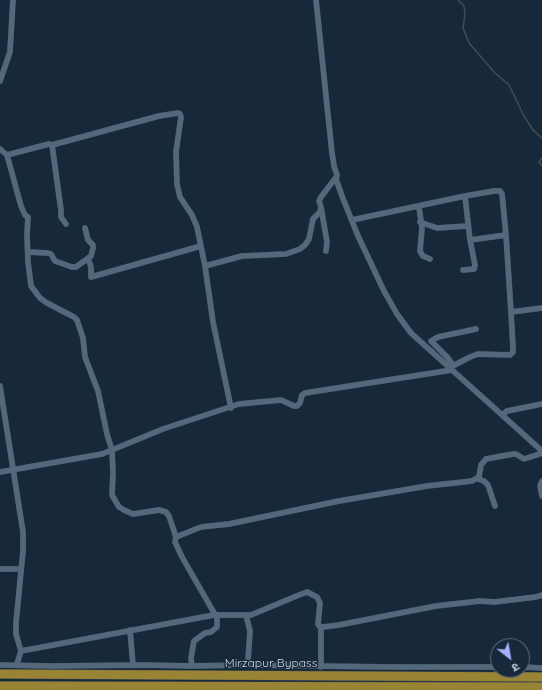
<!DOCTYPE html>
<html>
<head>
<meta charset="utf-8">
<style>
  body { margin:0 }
  #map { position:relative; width:542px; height:690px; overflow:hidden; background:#16283a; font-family:Quicksand,"Noto Sans Devanagari",sans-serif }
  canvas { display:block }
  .north { position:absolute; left:490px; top:638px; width:40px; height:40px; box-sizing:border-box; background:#16283a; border:1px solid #606f7f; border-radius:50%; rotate:149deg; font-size:11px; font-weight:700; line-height:16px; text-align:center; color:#cedae6 }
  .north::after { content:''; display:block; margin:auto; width:14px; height:18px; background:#a3b2fd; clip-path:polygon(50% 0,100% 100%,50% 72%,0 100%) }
</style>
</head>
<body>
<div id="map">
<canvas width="542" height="690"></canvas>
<div class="north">उ</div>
</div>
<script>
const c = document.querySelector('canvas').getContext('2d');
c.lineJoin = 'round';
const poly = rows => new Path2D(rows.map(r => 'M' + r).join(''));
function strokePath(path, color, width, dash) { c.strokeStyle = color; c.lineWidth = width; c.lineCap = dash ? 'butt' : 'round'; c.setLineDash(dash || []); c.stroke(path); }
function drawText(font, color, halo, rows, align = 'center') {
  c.font = font + ' Quicksand,sans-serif'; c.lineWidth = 3; c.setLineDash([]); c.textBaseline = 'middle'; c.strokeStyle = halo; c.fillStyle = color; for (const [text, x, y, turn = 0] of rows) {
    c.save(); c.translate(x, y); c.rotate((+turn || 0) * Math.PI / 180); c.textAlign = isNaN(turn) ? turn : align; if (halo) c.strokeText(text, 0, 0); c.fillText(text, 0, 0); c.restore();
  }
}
const stream = poly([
  [458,0,464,6,465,14,463,28,469,43,495,73,509,85,524,116,533,130,542,138],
  [542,158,539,162,542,166]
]);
const minor = poly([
  [316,0,332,153,334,166,337,175,336,179,342,196,358,236,384,291,397,314,411,333,542,451],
  [0,81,10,52,13,0],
  [52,145,159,116,178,113,180,114,181,117,176,152,177,184,180,197,192,215,197,227,205,266],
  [0,149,7,155,21,206,25,215,28,217,27,235,28,262,31,286,40,298,47,303,74,317,77,320,83,338,85,357,98,391,107,434,112,450,113,473,112,495,119,507,124,510,133,514,159,510,166,512,169,516,176,537,175,542,182,557,217,618,217,627,211,632,205,633,194,641,191,658,192,666],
  [7,155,49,144,52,145,61,210,61,217,66,224],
  [465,196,470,240,506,235],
  [321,207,327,242,326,251],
  [419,207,422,228,420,251,423,256,430,259],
  [352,220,465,196,494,191,500,191,502,194,506,235,511,312],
  [420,222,437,228,468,226],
  [28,252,48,253,51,254,55,261,72,267,76,267,91,256,93,248,93,245,88,240,85,228],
  [88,258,91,267,91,277,201,246],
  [463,270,474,269,475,265,470,240],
  [453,365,448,358,431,341,438,337,476,329],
  [449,368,470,357,478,354,510,355,513,352,513,348,511,312,542,308],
  [0,386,23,532,23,551,16,623,16,634,21,651,17,664],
  [231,408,213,322,205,266,242,256,286,254,300,249,305,245,309,239,313,219,320,212,321,207,319,201,321,197,337,176],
  [502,415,507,411,542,404],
  [0,472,102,454,163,429,239,404,281,400,294,406,297,406,300,403,302,395,305,393,452,370],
  [478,479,484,481,488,485,495,506],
  [542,481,540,486,542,496],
  [176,537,201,527,229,524,339,501,427,486,472,481,479,477,481,465,486,459,513,454,516,454,524,459,542,453],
  [0,569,21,569],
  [321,627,321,667],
  [130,630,133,665],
  [21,651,214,615,251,615,299,595,307,592,317,597,320,603,318,624,319,626,323,627,339,625,436,606,480,601,494,602,536,597,542,595],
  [0,665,51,666,144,665,192,666,245,665,389,667,498,667],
  [245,665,248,660,250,631,246,615],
  [522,667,542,668]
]);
const trunk = poly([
  [0,674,542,677],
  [0,686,542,687]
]);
const streetNames = [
  ["Mirzapur Bypass",271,663]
];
strokePath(stream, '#414e54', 1.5);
strokePath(minor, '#374553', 6);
strokePath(trunk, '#374553', 10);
strokePath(minor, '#54687c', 5.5);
strokePath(trunk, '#998334', 9);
drawText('12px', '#cedae6', '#16283a', streetNames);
</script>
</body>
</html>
